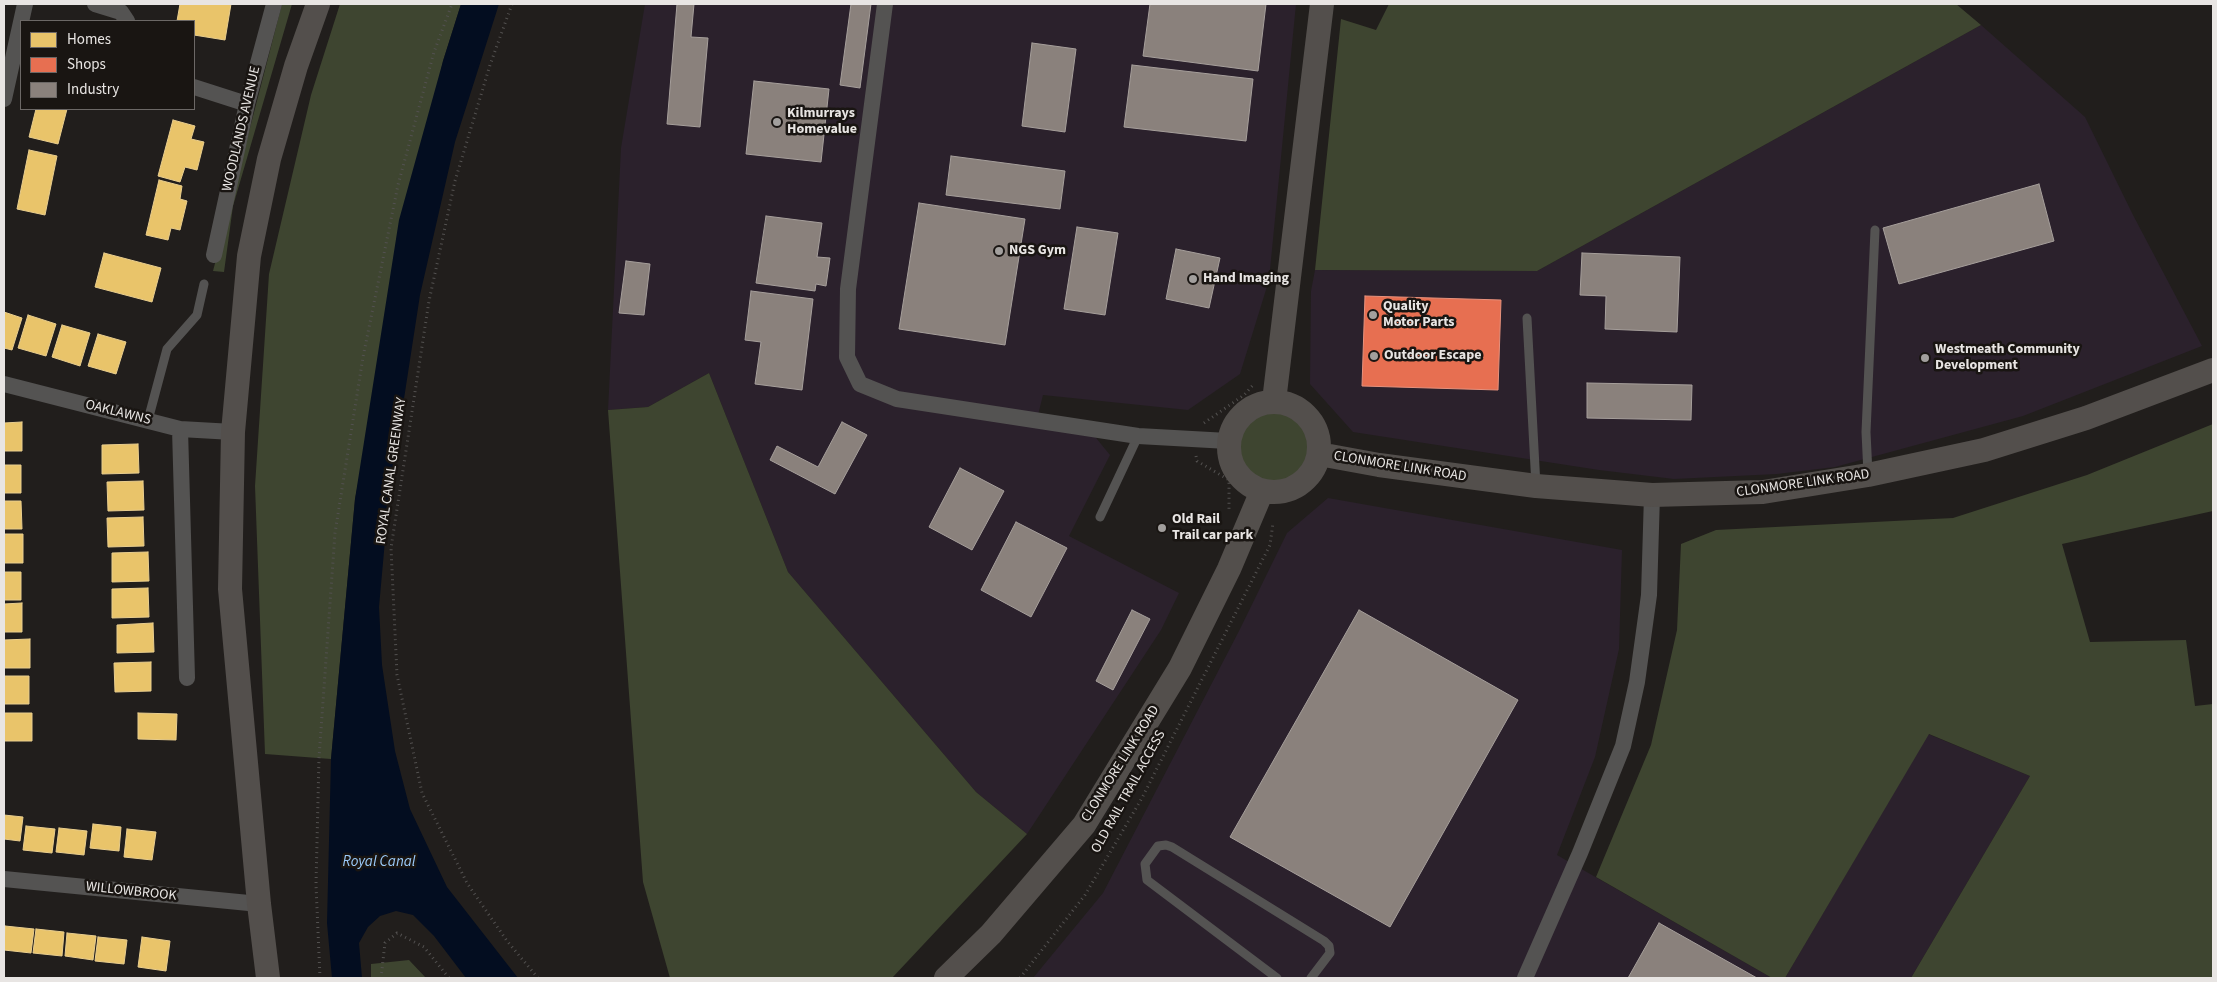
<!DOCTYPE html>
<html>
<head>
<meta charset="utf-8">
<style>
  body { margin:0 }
  #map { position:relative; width:2217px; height:982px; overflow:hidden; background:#211e1c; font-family:"Source Sans 3",sans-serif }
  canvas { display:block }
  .frame { position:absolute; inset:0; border:5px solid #e8e5e3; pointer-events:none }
  .legend { position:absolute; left:20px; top:20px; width:175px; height:90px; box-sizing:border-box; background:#191512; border:1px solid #6c6866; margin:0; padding:6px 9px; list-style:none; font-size:15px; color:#e8e5e3 }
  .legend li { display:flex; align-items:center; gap:10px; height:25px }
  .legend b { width:25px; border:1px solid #6c6866 }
</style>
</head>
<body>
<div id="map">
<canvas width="2217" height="982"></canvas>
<div class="frame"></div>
<ul class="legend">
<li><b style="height:14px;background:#e9c46a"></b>Homes</li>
<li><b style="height:14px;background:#e76f51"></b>Shops</li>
<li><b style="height:14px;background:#8a817c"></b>Industry</li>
</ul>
</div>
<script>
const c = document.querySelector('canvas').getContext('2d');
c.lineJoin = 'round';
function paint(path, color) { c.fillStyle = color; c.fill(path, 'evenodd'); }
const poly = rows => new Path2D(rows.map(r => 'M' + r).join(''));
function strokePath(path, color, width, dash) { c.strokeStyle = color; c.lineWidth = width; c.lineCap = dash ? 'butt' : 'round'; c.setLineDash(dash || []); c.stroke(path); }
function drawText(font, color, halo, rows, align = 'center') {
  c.font = font + ' "Source Sans 3",sans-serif'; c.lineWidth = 5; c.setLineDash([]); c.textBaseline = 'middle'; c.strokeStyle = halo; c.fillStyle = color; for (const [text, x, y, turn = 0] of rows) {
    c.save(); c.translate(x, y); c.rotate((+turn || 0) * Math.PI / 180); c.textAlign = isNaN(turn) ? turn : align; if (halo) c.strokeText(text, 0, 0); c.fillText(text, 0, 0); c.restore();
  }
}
const industrial = poly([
  [645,4,1296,4,1269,280,1240,374,1188,410,1043,395,1035,427,1092,433,1110,455,1069,536,1179,593,1161,630,1027,834,976,792,788,572,709,373,648,407,608,410,621,148],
  [1981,25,2085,117,2133,215,2202,346,2023,416,1835,467,1777,474,1674,479,1599,470,1353,432,1310,384,1311,291,1315,270,1537,271],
  [1328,498,1622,550,1619,649,1595,757,1557,855,1772,978,1033,978,1103,893,1239,631,1287,533],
  [1928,734,2030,776,1911,978,1785,978]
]);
const green = poly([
  [282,4,292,4,233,206,224,272,213,271],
  [340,4,461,4,443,61,355,499,331,759,265,754,255,486,269,274,311,95],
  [1389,4,1956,4,1981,25,1537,271,1315,270,1341,19,1376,30],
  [709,373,788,572,976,792,1027,834,892,978,670,978,643,882,608,410,648,407],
  '1239 448a35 35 0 1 1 70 0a35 35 0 1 1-70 0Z',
  [2213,424,2213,511,2062,544,2090,642,2186,640,2195,706,2213,704,2213,978,1911,978,2030,776,1929,734,1785,978,1772,978,1596,877,1651,745,1677,630,1681,544,1716,530,1953,518,2087,475],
  [409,960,426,978,371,978,371,964]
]);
const water = poly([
  [461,4,499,4,455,142,420,295,389,496,379,607,382,665,395,751,410,809,447,887,518,978,466,978,434,936,413,915,396,911,380,916,368,927,359,943,362,978,332,978,327,923,331,759,355,499,399,220,443,61]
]);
const homes = poly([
  [180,4,231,4,225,40,194,35,194,21,177,21,180,4],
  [36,109,67,109,58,144,29,137,36,109],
  [173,120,195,126,191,139,204,142,197,170,185,167,180,182,158,176,173,120],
  [29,150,57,156,45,215,17,209,29,150],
  [159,180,182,186,180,199,187,201,180,230,171,228,168,240,146,235,159,180],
  [104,253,161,268,152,302,95,287,104,253],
  [4,312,22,318,12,350,4,348,4,312],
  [28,315,56,324,46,356,18,348,28,315],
  [62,325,90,333,80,366,52,357,62,325],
  [98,334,126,342,116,374,88,366,98,334],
  [22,422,22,451,4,451,4,423,22,422],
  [138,444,139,473,102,474,102,445,138,444],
  [4,465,21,465,21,493,4,493,4,465],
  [143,481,144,510,108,511,107,482,143,481],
  [4,501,21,501,22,529,4,529,4,501],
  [143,517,144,546,108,547,107,518,143,517],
  [4,534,23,534,23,563,4,563,4,534],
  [148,552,149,581,112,582,112,553,148,552],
  [4,572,21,572,21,600,4,600,4,572],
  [148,588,149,617,112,618,112,589,148,588],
  [22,603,22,632,4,632,4,604,22,603],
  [153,623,154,652,117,653,117,625,153,623],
  [30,639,30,668,4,668,4,640,30,639],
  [151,662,151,691,115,692,114,663,151,662],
  [4,676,29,676,29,704,4,704,4,676],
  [4,713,32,713,32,741,4,741,4,713],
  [138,713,177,714,176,740,138,739,138,713],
  [4,815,23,817,20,841,4,839,4,815],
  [93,824,121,827,119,851,90,848,93,824],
  [26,826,55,829,52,853,23,850,26,826],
  [59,828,87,831,84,855,56,852,59,828],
  [127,829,156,832,152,860,124,857,127,829],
  [5,926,34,929,31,953,4,950,5,926],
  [36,929,64,932,62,956,33,953,36,929],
  [67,933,96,936,93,960,65,956,67,933],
  [98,937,127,940,124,964,95,961,98,937],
  [142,937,170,941,166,971,138,967,142,937]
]);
const shops = poly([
  [1365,296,1501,300,1498,390,1362,386,1365,296]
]);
const industry = poly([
  [677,4,694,4,691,37,708,38,700,127,667,124,677,4],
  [851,4,871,4,860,88,840,85,851,4],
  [1150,4,1266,4,1258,71,1143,56,1150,4],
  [1032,43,1076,49,1065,132,1022,126,1032,43],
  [1132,65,1253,79,1246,141,1124,127,1132,65],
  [754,81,829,89,821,162,746,154,754,81],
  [951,156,1065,171,1060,209,946,195,951,156],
  [2039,184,2054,241,1899,284,1883,228,2039,184],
  [919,203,1025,219,1005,345,899,329,919,203],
  [766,216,822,223,817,257,830,258,826,286,816,284,815,291,756,283,766,216],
  [1077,227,1118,233,1105,315,1064,309,1077,227],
  [1176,249,1220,258,1209,308,1166,299,1176,249],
  [1582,253,1680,257,1677,332,1605,329,1606,296,1580,295,1582,253],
  [626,261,650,264,644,315,619,313,626,261],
  [751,291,813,299,802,390,755,384,761,342,745,340,751,291],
  [1587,383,1692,385,1691,420,1587,418,1587,383],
  [842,422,867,435,835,494,770,460,777,446,818,467,842,422],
  [960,468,1004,491,972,550,929,527,960,468],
  [1016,522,1067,548,1031,617,981,590,1016,522],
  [1132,610,1150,619,1113,690,1096,681,1132,610],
  [1359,610,1518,700,1390,927,1230,837,1359,610],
  [1659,923,1757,978,1628,978,1659,923]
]);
const path = poly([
  [512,4,490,65,455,181,429,301,391,548,397,675,422,793,467,883,507,941,538,978],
  [1204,423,1244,395,1254,384],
  [1196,456,1197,461,1229,480,1229,512],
  [320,978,316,885,319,758,335,533,363,357,398,185,434,52,452,4],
  [381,978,385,943,397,933,424,947,449,978],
  [1020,978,1085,895,1142,798,1270,545,1273,523]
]);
const lane = poly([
  [1527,318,1536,486],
  [148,420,167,349,197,315,204,284],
  [1868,474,1866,432,1875,230],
  [1100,517,1138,436],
  [1277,978,1147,880,1145,864,1158,846,1166,845,1172,847,1324,941,1329,946,1330,953,1311,978]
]);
const street = poly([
  [95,4,121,12,127,21],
  [885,4,848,289,847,357,860,384,897,399,1138,436,1228,441],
  [194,87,247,104],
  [4,99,25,4],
  [214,255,247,104,274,4],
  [4,384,180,429,233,432],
  [180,429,187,678],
  [4,879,259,904],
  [1525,978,1580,853,1623,746,1637,682,1649,595,1652,495]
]);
const secondary = poly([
  [1274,401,1322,4],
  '1229 447a45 45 0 1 1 90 0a45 45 0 1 1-90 0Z',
  [1319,454,1379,465,1536,486,1652,495,1763,492,1868,475,1984,450,2086,418,2213,370],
  [268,978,259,904,230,589,233,432,249,256,269,159,296,66,318,4],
  [946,978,991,934,1084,825,1180,668,1229,569,1262,491]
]);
const markers = [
  [777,122,5,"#a29f9d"],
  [999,251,5,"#a29f9d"],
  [1193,279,5,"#a29f9d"],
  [1373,315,5,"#a29f9d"],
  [1374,356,5,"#a29f9d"],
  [1925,358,5,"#a29f9d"],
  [1162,528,5,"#a29f9d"]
];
const poiNames = [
  ["Kilmurrays",787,114],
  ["Homevalue",787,130],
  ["NGS Gym",1009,251],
  ["Hand Imaging",1203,279],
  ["Quality",1383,307],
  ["Motor Parts",1383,323],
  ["Westmeath Community",1935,350],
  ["Development",1935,366],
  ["Outdoor Escape",1384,356],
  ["Old Rail",1172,520],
  ["Trail car park",1172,536]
];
const streetNames = [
  ["WOODLANDS AVENUE",242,129,-77],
  ["OAKLAWNS",118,413,14],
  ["CLONMORE LINK ROAD",1400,467,9],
  ["ROYAL CANAL GREENWAY",392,471,-82],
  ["CLONMORE LINK ROAD",1803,484,-8],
  ["CLONMORE LINK ROAD",1121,764,-58],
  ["OLD RAIL TRAIL ACCESS",1129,792,-61],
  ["WILLOWBROOK",131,892,6]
];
const waterNames = [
  ["Royal Canal",379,863]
];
paint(industrial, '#2b212c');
paint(green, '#3e4530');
paint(water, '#030d20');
paint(homes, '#e9c46a');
strokePath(homes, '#e9ce8e', 1);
paint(shops, '#e76f51');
strokePath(shops, '#e7927d', 1);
paint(industry, '#8a817c');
strokePath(industry, '#a69f9b', 1);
strokePath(path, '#535150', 3, [1, 4]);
strokePath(lane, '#545352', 9);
strokePath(street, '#545352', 16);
strokePath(secondary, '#534f4c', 24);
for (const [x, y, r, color] of markers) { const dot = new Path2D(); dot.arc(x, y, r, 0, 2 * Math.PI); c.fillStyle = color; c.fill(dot); strokePath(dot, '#191512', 2); }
drawText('bold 14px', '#e8e5e3', '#191512', poiNames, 'left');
drawText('14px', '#e8e5e3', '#191512', streetNames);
drawText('italic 15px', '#9bcaf9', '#191512', waterNames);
</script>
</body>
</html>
